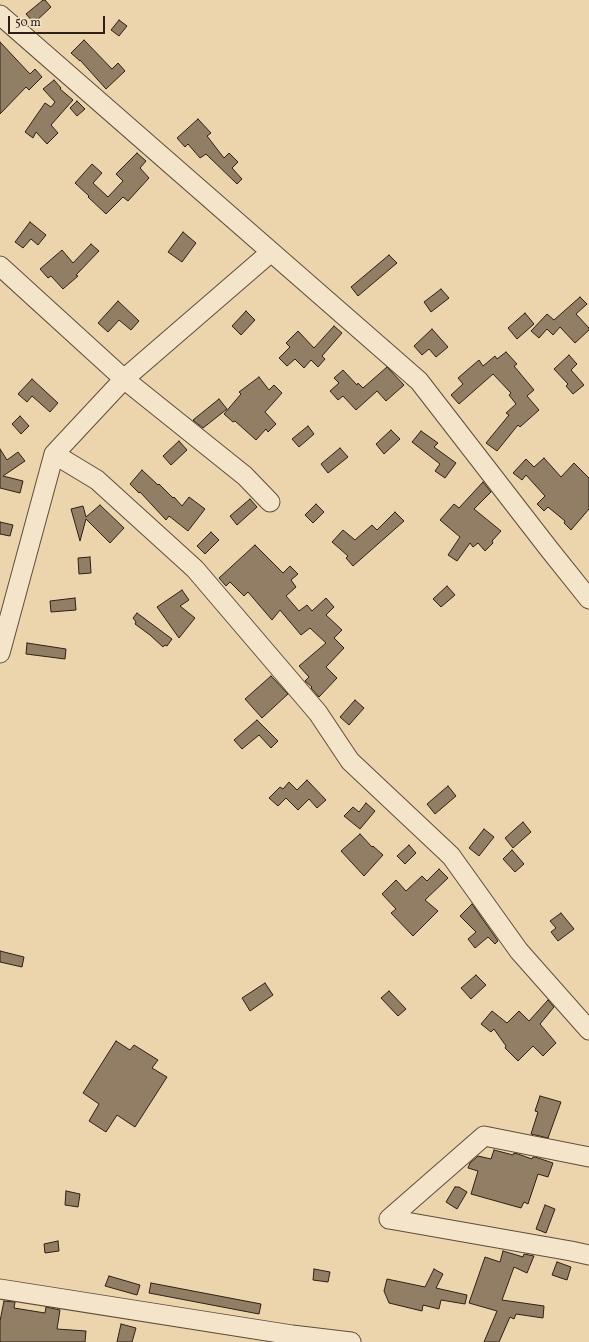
<!DOCTYPE html>
<html>
<head>
<meta charset="utf-8">
<style>
  body { margin:0 }
  #map { position:relative; width:589px; height:1342px; overflow:hidden; background:#ecd5ad; font-family:Vollkorn,serif }
  canvas { display:block }
  .scale { position:absolute; left:8px; top:16px; width:97px; height:18px; box-sizing:border-box; border:2px solid #2f2016; border-top:0; padding-left:5px; font-size:12px; line-height:14px; white-space:nowrap; color:#2f2016; -webkit-text-stroke:3px #f3e4ca; paint-order:stroke }
</style>
</head>
<body>
<div id="map">
<canvas width="589" height="1342"></canvas>
<div class="scale">50 m</div>
</div>
<script>
const c = document.querySelector('canvas').getContext('2d');
c.lineJoin = 'round';
function paint(path, color) { c.fillStyle = color; c.fill(path, 'evenodd'); }
const poly = rows => new Path2D(rows.map(r => 'M' + r).join(''));
function strokePath(path, color, width, dash) { c.strokeStyle = color; c.lineWidth = width; c.lineCap = dash ? 'butt' : 'round'; c.setLineDash(dash || []); c.stroke(path); }
const building = poly([
  [43,0,45,0,51,7,34,23,26,14,43,0],
  [119,20,127,26,119,36,111,30,119,20],
  [84,40,112,69,118,63,125,71,106,89,80,60,80,61,71,53,84,40],
  [0,42,30,74,35,69,42,77,29,90,26,87,0,114,0,42],
  [54,80,61,88,60,89,73,100,51,125,58,133,47,144,36,132,33,138,25,132,45,103,51,107,55,102,43,89,54,80],
  [77,101,85,109,77,116,70,108,77,101],
  [198,119,211,133,207,136,224,158,229,153,238,162,232,168,242,179,237,184,206,154,200,158,188,144,185,147,177,138,198,119],
  [137,153,146,161,140,168,149,178,128,201,123,197,106,214,88,197,89,196,75,183,92,164,102,173,93,183,108,197,123,181,116,174,137,153],
  [30,222,46,235,38,245,31,239,23,248,15,242,30,222],
  [183,232,196,243,182,262,168,252,183,232],
  [91,244,99,251,76,275,78,276,63,289,51,276,48,278,40,269,62,250,73,263,91,244],
  [389,255,397,263,358,296,351,287,389,255],
  [441,289,449,298,431,312,424,302,441,289],
  [580,297,587,304,576,314,589,328,589,330,575,343,560,327,553,335,547,329,539,338,531,331,547,314,554,320,580,297],
  [118,301,139,321,131,330,119,320,108,332,98,323,118,301],
  [246,311,255,320,241,335,232,326,246,311],
  [525,313,534,324,517,339,508,328,525,313],
  [334,326,342,333,322,356,325,359,318,367,311,360,304,368,295,359,287,366,279,358,290,347,286,343,298,331,314,348,334,326],
  [432,329,448,347,436,357,429,349,422,355,414,346,432,329],
  [506,352,517,364,514,366,534,390,527,396,539,410,520,427,518,425,497,451,486,443,509,415,506,413,516,404,509,395,511,393,493,374,459,404,451,395,463,384,458,378,479,360,483,366,495,356,497,359,506,352],
  [569,355,577,364,571,370,584,385,573,394,566,386,568,384,554,369,569,355],
  [387,367,404,385,386,401,377,391,356,410,343,396,338,400,330,391,339,383,334,378,343,370,357,385,358,383,363,388,387,367],
  [259,377,269,390,274,385,282,393,265,412,276,424,268,432,266,429,256,440,235,421,233,422,224,414,241,394,239,392,259,377],
  [32,379,58,403,50,412,32,396,27,402,18,394,32,379],
  [219,399,227,409,203,428,194,421,193,420,219,399],
  [20,416,29,426,21,434,12,424,20,416],
  [308,426,314,434,299,447,292,439,308,426],
  [391,430,400,439,384,454,376,444,391,430],
  [421,431,438,443,434,447,456,463,445,478,435,471,440,464,412,442,421,431],
  [179,441,187,450,171,465,163,456,179,441],
  [340,448,348,457,328,473,321,464,340,448],
  [0,449,7,460,18,452,25,461,3,476,23,481,20,493,0,488,0,449],
  [544,458,561,477,574,463,589,478,589,509,571,530,564,523,565,521,548,507,544,511,537,504,545,496,526,475,522,480,513,473,526,459,534,467,544,458],
  [142,470,158,485,159,484,173,498,174,497,182,506,189,497,205,509,188,531,169,516,166,520,140,492,139,493,130,484,142,470],
  [483,482,491,492,474,509,501,531,492,541,493,543,485,551,478,543,473,547,470,543,457,561,448,555,460,537,440,520,454,504,459,508,483,482],
  [250,499,257,507,237,525,230,516,250,499],
  [316,504,324,512,313,523,305,515,316,504],
  [100,505,124,528,110,543,86,519,80,541,71,509,83,506,86,517,100,505],
  [395,512,404,521,353,566,346,558,348,556,332,542,343,530,355,540,372,525,377,530,395,512],
  [0,522,13,525,10,536,0,534,0,522],
  [211,532,219,540,205,554,197,546,211,532],
  [255,545,283,573,290,566,298,574,291,580,296,587,286,596,299,611,307,605,312,611,326,598,334,607,326,615,342,630,334,638,344,648,326,667,337,678,319,697,311,688,312,687,305,681,309,677,299,666,326,643,310,628,301,635,280,610,272,620,248,592,244,596,230,582,226,586,219,578,255,545],
  [90,557,91,573,79,574,78,558,90,557],
  [447,586,455,595,441,607,433,599,447,586],
  [182,590,189,600,180,606,195,618,179,638,157,607,182,590],
  [75,598,76,610,51,612,50,601,75,598],
  [137,613,172,639,167,646,165,645,163,647,150,635,135,624,136,622,133,618,137,613],
  [27,643,66,649,65,659,26,654,27,643],
  [271,676,288,694,262,718,245,699,271,676],
  [355,700,364,708,349,725,340,717,355,700],
  [257,720,278,741,271,748,259,735,242,749,234,740,257,720],
  [307,780,326,800,317,808,309,799,298,810,286,798,278,806,269,798,280,787,283,789,289,782,297,790,307,780],
  [448,786,456,796,435,814,427,804,448,786],
  [366,803,375,811,360,829,344,816,353,807,359,812,366,803],
  [523,822,531,832,513,848,505,838,523,822],
  [484,829,494,837,479,856,469,848,484,829],
  [360,834,372,847,373,846,383,855,364,876,341,851,360,834],
  [409,845,416,853,405,864,397,856,409,845],
  [512,850,524,864,515,872,503,859,512,850],
  [439,869,448,878,425,900,438,911,413,936,391,913,396,909,382,894,396,880,406,891,422,876,427,881,439,869],
  [472,904,498,941,495,944,488,937,475,948,468,939,476,932,460,916,472,904],
  [561,913,574,929,558,941,551,932,556,928,550,921,561,913],
  [0,951,24,957,22,967,0,962,0,951],
  [476,975,486,985,471,999,461,988,476,975],
  [265,983,273,995,250,1011,242,998,265,983],
  [389,991,406,1009,398,1016,381,998,389,991],
  [548,1000,554,1007,540,1024,556,1043,543,1056,533,1046,518,1061,505,1048,506,1046,494,1029,491,1032,481,1024,492,1011,507,1023,519,1011,529,1021,548,1000],
  [116,1041,130,1050,134,1045,158,1060,152,1068,167,1077,135,1127,117,1115,106,1132,89,1121,99,1104,83,1093,116,1041],
  [540,1096,561,1102,548,1138,531,1134,538,1112,535,1111,540,1096],
  [494,1150,513,1155,514,1153,518,1154,532,1159,533,1157,535,1157,553,1163,548,1177,538,1174,528,1204,524,1202,521,1208,471,1194,478,1171,468,1168,470,1163,478,1156,491,1159,494,1150],
  [455,1187,459,1187,467,1192,457,1209,446,1202,455,1187],
  [66,1191,80,1194,78,1207,65,1205,66,1191],
  [545,1205,555,1209,546,1233,536,1229,545,1205],
  [58,1241,59,1251,45,1253,44,1244,58,1241],
  [503,1251,523,1257,524,1254,534,1256,527,1273,514,1267,502,1300,544,1306,543,1318,516,1314,514,1319,510,1317,499,1342,484,1342,497,1311,469,1303,485,1257,500,1262,503,1251],
  [557,1262,571,1267,567,1280,552,1275,557,1262],
  [314,1269,330,1272,328,1282,313,1280,314,1269],
  [434,1269,443,1274,436,1288,467,1295,465,1304,441,1300,439,1309,423,1305,422,1311,389,1303,384,1291,387,1279,425,1287,434,1269],
  [109,1276,140,1285,137,1295,105,1286,109,1276],
  [151,1283,261,1304,259,1314,149,1293,151,1283],
  [4,1301,15,1302,14,1308,45,1313,46,1307,60,1310,57,1329,86,1331,85,1342,0,1342,0,1321,4,1301],
  [121,1324,136,1328,132,1342,117,1342,121,1324]
]);
const minor = poly([
  [0,15,419,381,549,549,589,599],
  [0,266,124,379,54,454,0,653],
  [54,454,97,480,195,569,318,713,350,761,451,856,519,951,589,1030],
  [270,502,245,476,124,379,271,252],
  [389,1219,484,1136,589,1157],
  [389,1219,571,1251,589,1255],
  [0,1289,292,1335,351,1342]
]);
paint(building, '#917e65');
strokePath(building, '#2f2016', 1);
strokePath(minor, '#5e4d3c', 21);
strokePath(minor, '#f3e4ca', 19);
</script>
</body>
</html>
